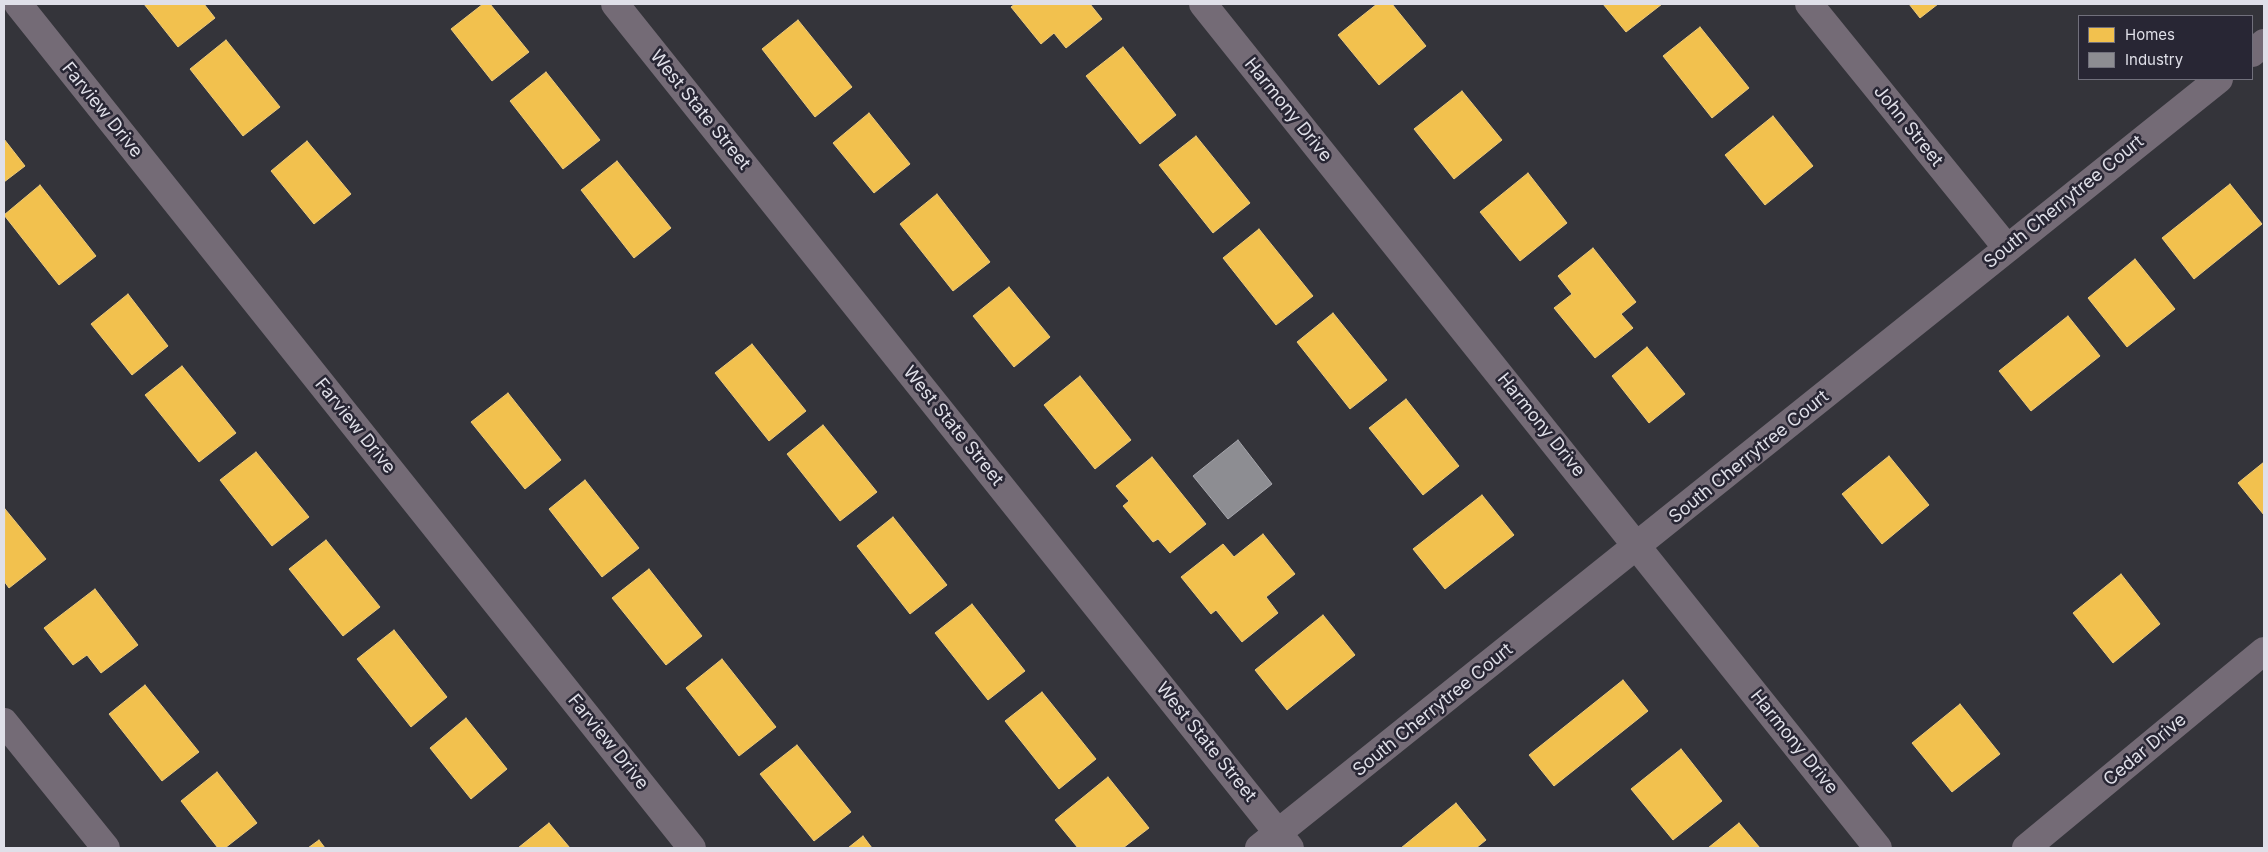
<!DOCTYPE html>
<html>
<head>
<meta charset="utf-8">
<style>
  body { margin:0 }
  #map { position:relative; width:2268px; height:852px; overflow:hidden; background:#34343a; font-family:Inter,sans-serif }
  canvas { display:block }
  .frame { position:absolute; inset:0; border:5px solid #dfdfe8; pointer-events:none }
  .legend { position:absolute; left:2078px; top:15px; width:175px; height:65px; box-sizing:border-box; background:#282634; border:1px solid #71707c; margin:0; padding:6px 9px; list-style:none; font-size:15px; color:#dfdfe8 }
  .legend li { display:flex; align-items:center; gap:10px; height:25px }
  .legend b { width:25px; border:1px solid #71707c }
</style>
</head>
<body>
<div id="map">
<canvas width="2268" height="852"></canvas>
<div class="frame"></div>
<ul class="legend">
<li><b style="height:14px;background:#f2c14e"></b>Homes</li>
<li><b style="height:14px;background:#8d8d92"></b>Industry</li>
</ul>
</div>
<script>
const c = document.querySelector('canvas').getContext('2d');
c.lineJoin = 'round';
function paint(path, color) { c.fillStyle = color; c.fill(path, 'evenodd'); }
const poly = rows => new Path2D(rows.map(r => 'M' + r).join(''));
function strokePath(path, color, width, dash) { c.strokeStyle = color; c.lineWidth = width; c.lineCap = dash ? 'butt' : 'round'; c.setLineDash(dash || []); c.stroke(path); }
function drawText(font, color, halo, rows, align = 'center') {
  c.font = font + ' Inter,sans-serif'; c.lineWidth = 5; c.setLineDash([]); c.textBaseline = 'middle'; c.strokeStyle = halo; c.fillStyle = color; for (const [text, x, y, turn = 0] of rows) {
    c.save(); c.translate(x, y); c.rotate((+turn || 0) * Math.PI / 180); c.textAlign = isNaN(turn) ? turn : align; if (halo) c.strokeText(text, 0, 0); c.fillText(text, 0, 0); c.restore();
  }
}
const homes = poly([
  [144,4,204,4,215,18,178,47,144,4],
  [483,4,490,4,529,52,492,81,451,29,483,4],
  [1015,4,1090,4,1102,19,1066,48,1054,33,1041,44,1011,7,1015,4],
  [1377,4,1392,4,1426,46,1379,85,1338,35,1377,4],
  [1603,4,1662,4,1626,32,1603,4],
  [1909,4,1938,4,1920,18,1909,4],
  [798,20,852,87,815,117,762,49,798,20],
  [1700,27,1749,88,1712,118,1663,56,1700,27],
  [226,40,280,107,243,136,190,69,226,40],
  [1123,47,1176,115,1140,144,1086,76,1123,47],
  [546,72,600,140,563,169,510,101,546,72],
  [1462,91,1502,140,1454,179,1414,129,1462,91],
  [869,113,910,164,874,193,833,143,869,113],
  [1773,116,1813,166,1765,205,1725,155,1773,116],
  [1196,136,1250,203,1213,233,1159,165,1196,136],
  [4,139,25,166,4,182,4,139],
  [307,141,351,194,314,224,271,171,307,141],
  [617,161,671,228,634,258,581,190,617,161],
  [1528,173,1567,223,1520,261,1480,212,1528,173],
  [2230,184,2262,224,2194,279,2162,238,2230,184],
  [40,185,96,256,59,285,4,215,40,185],
  [937,194,990,262,953,291,900,224,937,194],
  [1259,229,1313,296,1276,325,1223,258,1259,229],
  [1593,248,1636,302,1621,314,1633,328,1595,358,1554,308,1572,294,1558,276,1593,248],
  [2135,259,2175,309,2127,347,2088,298,2135,259],
  [1009,287,1050,337,1014,367,973,316,1009,287],
  [128,294,168,346,132,375,91,324,128,294],
  [1333,313,1387,380,1350,409,1297,342,1333,313],
  [2068,316,2100,356,2031,411,1999,371,2068,316],
  [752,344,806,411,769,441,715,373,752,344],
  [1647,347,1685,394,1649,423,1612,376,1647,347],
  [182,366,236,433,199,462,145,395,182,366],
  [1080,376,1131,440,1095,469,1044,405,1080,376],
  [508,393,561,460,525,489,471,422,508,393],
  [1406,399,1459,466,1423,495,1369,428,1406,399],
  [823,425,877,492,840,521,787,454,823,425],
  [256,452,309,517,272,546,220,480,256,452],
  [1889,456,1929,505,1882,544,1842,494,1889,456],
  [1152,457,1206,524,1170,553,1158,539,1153,542,1123,506,1129,501,1116,486,1152,457],
  [2264,462,2264,515,2238,483,2264,462],
  [585,480,639,548,602,577,549,509,585,480],
  [1482,495,1514,535,1445,589,1413,549,1482,495],
  [5,509,46,559,9,588,4,581,5,509],
  [893,517,947,585,910,614,857,546,893,517],
  [1263,534,1295,574,1266,597,1278,613,1242,642,1216,610,1211,614,1181,577,1223,544,1234,557,1263,534],
  [326,540,380,607,343,636,289,569,326,540],
  [649,569,702,636,666,665,612,598,649,569],
  [2121,574,2160,624,2113,663,2073,613,2121,574],
  [95,589,138,645,101,673,87,655,73,665,44,628,95,589],
  [972,604,1025,671,988,700,935,633,972,604],
  [1323,615,1355,655,1287,710,1255,670,1323,615],
  [394,630,447,697,411,727,357,659,394,630],
  [722,659,776,727,739,756,686,688,722,659],
  [1623,680,1648,711,1554,786,1529,755,1623,680],
  [145,685,199,752,162,781,109,714,145,685],
  [1042,692,1096,759,1059,789,1005,721,1042,692],
  [1960,704,2000,754,1952,792,1912,743,1960,704],
  [466,718,507,769,471,799,430,748,466,718],
  [797,745,851,812,814,841,760,774,797,745],
  [1681,749,1722,801,1673,840,1631,789,1681,749],
  [217,772,257,823,225,848,218,848,181,801,217,772],
  [1108,777,1149,828,1123,848,1078,848,1055,820,1108,777],
  [1456,803,1486,840,1476,848,1401,848,1456,803],
  [549,823,570,848,518,848,549,823],
  [1739,823,1760,848,1708,848,1739,823],
  [863,836,872,848,848,848,863,836],
  [319,840,325,848,308,848,319,840]
]);
const industry = poly([
  [1238,440,1272,484,1228,519,1193,476,1238,440]
]);
const minor = poly([
  [18,4,692,848],
  [615,4,1290,848],
  [1203,4,1878,848],
  [1809,4,2007,248],
  [2252,53,2264,43],
  [4,722,106,848],
  [1259,848,2219,79],
  [2026,848,2264,651]
]);
const streetNames = [
  ["Farview Drive",102,110,51],
  ["West State Street",700,110,51],
  ["Harmony Drive",1288,110,51],
  ["John Street",1908,126,51],
  ["South Cherrytree Court",2064,202,-39],
  ["Harmony Drive",1541,425,51],
  ["Farview Drive",355,426,51],
  ["West State Street",953,426,51],
  ["South Cherrytree Court",1749,457,-39],
  ["South Cherrytree Court",1433,710,-39],
  ["Farview Drive",608,742,51],
  ["West State Street",1206,742,51],
  ["Harmony Drive",1794,742,51],
  ["Cedar Drive",2145,750,-40]
];
paint(homes, '#f2c14e');
strokePath(homes, '#ecca7c', 1);
paint(industry, '#8d8d92');
strokePath(industry, '#a6a6ac', 1);
strokePath(minor, '#746b76', 28);
drawText('18px', '#dfdfe8', '#282634', streetNames);
</script>
</body>
</html>
